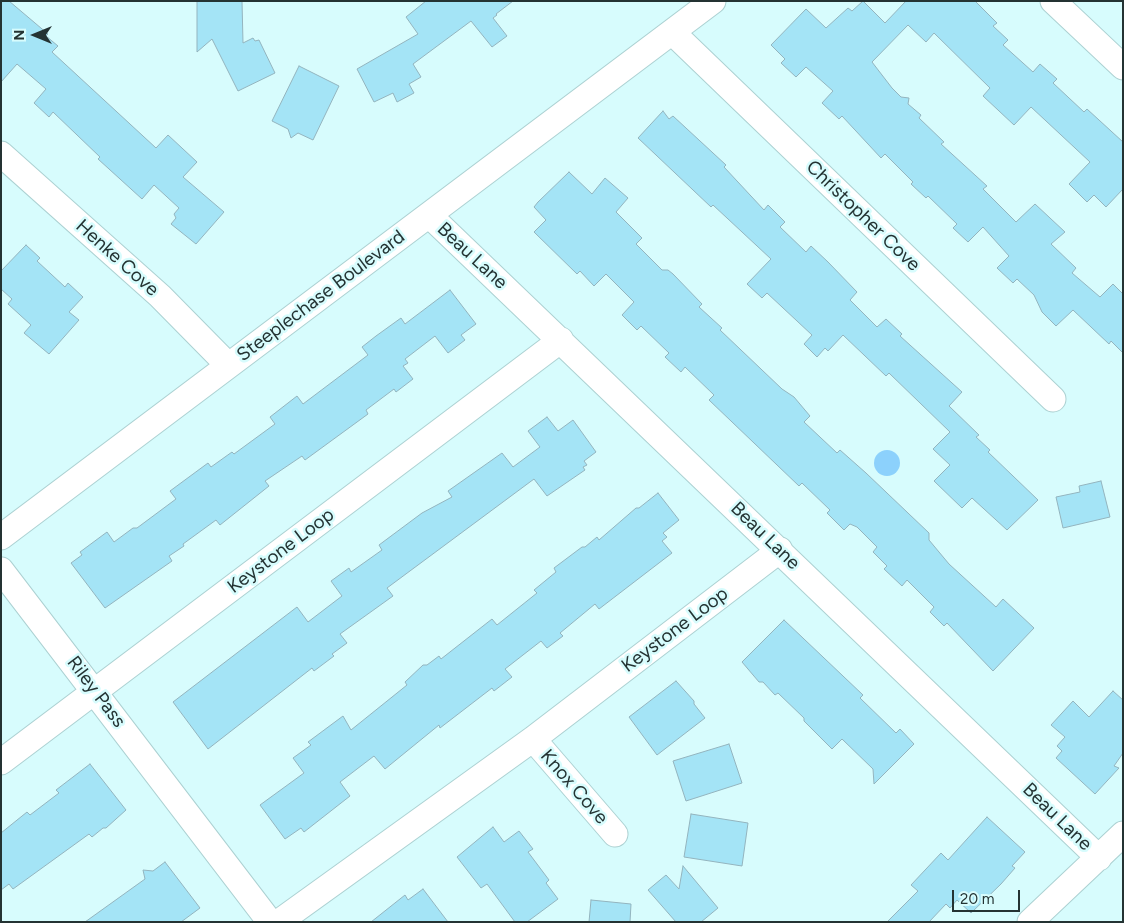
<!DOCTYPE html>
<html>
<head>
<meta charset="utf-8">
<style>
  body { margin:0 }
  #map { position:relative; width:1124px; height:923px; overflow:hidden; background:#d7fcfd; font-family:Figtree,sans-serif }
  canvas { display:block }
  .frame { position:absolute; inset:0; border:2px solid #243333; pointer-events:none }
  .north { position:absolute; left:10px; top:10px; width:50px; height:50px; -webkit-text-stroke:4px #d7fcfd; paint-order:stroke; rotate:270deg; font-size:14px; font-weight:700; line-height:20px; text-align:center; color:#243333 }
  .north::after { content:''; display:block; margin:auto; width:18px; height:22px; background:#243333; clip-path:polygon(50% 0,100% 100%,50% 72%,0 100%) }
  .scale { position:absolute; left:952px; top:890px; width:68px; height:22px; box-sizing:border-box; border:2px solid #243333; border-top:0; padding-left:6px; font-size:15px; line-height:18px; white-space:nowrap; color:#243333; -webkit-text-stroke:4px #d7fcfd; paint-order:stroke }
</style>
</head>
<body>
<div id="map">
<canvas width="1124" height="923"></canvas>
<div class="frame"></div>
<div class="north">N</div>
<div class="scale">20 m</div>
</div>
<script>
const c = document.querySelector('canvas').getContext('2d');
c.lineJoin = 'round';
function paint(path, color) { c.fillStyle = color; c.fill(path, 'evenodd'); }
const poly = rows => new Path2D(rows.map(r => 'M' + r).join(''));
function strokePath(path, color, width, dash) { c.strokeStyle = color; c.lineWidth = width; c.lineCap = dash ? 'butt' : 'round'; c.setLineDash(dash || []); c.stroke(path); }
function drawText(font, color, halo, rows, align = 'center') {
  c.font = font + ' Figtree,sans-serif'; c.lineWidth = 5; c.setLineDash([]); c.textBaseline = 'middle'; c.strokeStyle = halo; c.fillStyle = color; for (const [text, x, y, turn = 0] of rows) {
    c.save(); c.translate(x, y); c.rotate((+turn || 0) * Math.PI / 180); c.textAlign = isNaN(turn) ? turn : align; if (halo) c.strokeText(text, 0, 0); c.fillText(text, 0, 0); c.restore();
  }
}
const water = poly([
  '874 463a13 13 0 1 1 26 0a13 13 0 1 1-26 0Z'
]);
const building = poly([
  [1,1,9,1,48,34,46,36,58,46,52,52,156,148,168,135,197,162,183,177,224,212,196,244,171,224,176,218,174,214,179,208,154,185,142,199,98,159,100,157,53,112,49,117,34,103,46,89,17,64,1,82,1,1],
  [197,1,242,1,243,43,253,38,255,41,259,40,275,73,238,91,212,39,197,52,197,1],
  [426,1,513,1,496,14,497,15,493,18,507,36,492,47,471,21,413,64,421,77,409,84,414,93,397,102,393,93,374,102,357,69,418,34,406,17,426,1],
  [863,1,885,23,906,1,975,1,997,23,993,26,1008,40,1003,45,1033,72,1040,64,1057,79,1053,83,1084,112,1087,109,1123,142,1123,189,1106,207,1094,195,1087,202,1069,184,1090,162,1031,107,1014,125,983,96,990,88,934,33,926,42,908,25,872,62,892,88,901,97,909,98,908,104,921,115,919,118,944,142,941,144,987,186,983,189,1016,222,1035,204,1065,232,1051,244,1076,268,1072,273,1100,297,1113,284,1123,294,1123,353,1111,341,1109,344,1073,310,1056,326,1042,312,1034,295,1017,279,1013,283,997,268,1009,256,983,227,968,242,953,228,957,224,928,196,926,198,911,184,913,182,885,154,881,158,842,116,839,119,822,103,833,91,806,67,796,77,781,63,785,59,771,45,806,9,826,28,848,8,852,11,863,1],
  [299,66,339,86,313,140,298,133,291,138,288,129,272,121,299,66],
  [663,111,669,119,673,116,726,165,724,167,764,210,768,205,785,222,780,227,806,252,811,246,828,262,857,292,850,300,877,327,886,319,902,334,900,336,962,392,949,406,979,435,976,437,990,450,988,452,1038,500,1007,530,972,498,962,508,934,481,950,465,933,449,950,432,889,373,886,376,843,335,828,351,825,348,817,357,804,344,812,335,767,293,762,298,747,284,771,259,713,205,711,207,638,138,663,111],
  [569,172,592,194,605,178,628,198,616,212,642,238,636,244,662,270,668,270,673,274,702,304,699,307,722,328,720,330,782,389,794,397,810,416,804,422,837,453,840,450,866,473,929,533,929,540,949,564,996,607,1003,599,1034,628,993,671,947,623,944,626,930,612,934,607,907,580,902,586,884,569,887,566,873,552,877,547,857,527,850,524,844,530,827,513,830,510,802,483,799,486,709,400,714,395,685,367,681,372,665,357,669,353,641,326,637,330,622,315,634,302,606,274,594,286,580,271,577,274,534,232,546,220,534,207,538,202,569,172],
  [26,245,40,258,37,261,65,287,68,283,83,297,69,312,79,320,49,354,24,333,31,325,8,304,12,299,1,289,1,271,26,245],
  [450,290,476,324,461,335,465,340,448,353,435,336,405,359,408,363,403,366,413,379,396,392,394,389,366,410,368,414,305,460,302,456,265,481,269,486,220,525,216,520,183,544,184,546,169,556,172,561,105,608,71,563,82,555,80,552,107,532,114,542,133,528,137,528,176,499,170,491,208,463,211,467,232,452,234,454,275,424,270,417,297,396,303,404,368,355,362,347,376,336,401,318,405,324,450,290],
  [547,417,558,431,573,420,596,452,584,461,587,465,583,467,585,470,547,496,534,479,387,588,393,596,340,634,347,643,332,654,334,656,314,671,312,668,208,749,173,702,297,607,308,622,342,596,331,581,349,568,351,572,382,550,379,545,422,513,452,497,448,491,502,453,513,467,540,447,528,431,547,417],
  [1101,481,1110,517,1063,528,1056,497,1080,492,1079,486,1101,481],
  [658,493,679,520,663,533,667,537,662,541,672,553,599,609,595,604,560,633,563,636,547,648,541,641,505,669,512,677,494,691,492,688,440,728,439,725,385,769,374,756,340,782,350,796,304,832,301,828,285,839,260,805,304,773,293,758,311,745,308,742,343,716,351,730,407,685,405,682,423,665,427,665,439,656,441,659,492,619,497,625,537,593,534,590,556,572,554,568,582,547,585,547,597,537,599,540,636,508,639,508,658,493],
  [784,620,863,695,860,698,896,733,900,729,914,744,874,784,873,769,842,739,832,749,804,721,804,718,778,693,775,695,763,682,759,682,742,662,784,620],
  [676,681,694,701,694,704,705,718,657,755,629,717,676,681],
  [1113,691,1123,700,1123,753,1114,766,1119,768,1095,794,1056,758,1062,751,1057,746,1065,737,1051,725,1073,701,1089,717,1113,691],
  [729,744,742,783,686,801,673,761,729,744],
  [90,764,126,810,106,828,103,828,92,837,89,834,13,889,9,884,1,890,1,833,27,812,30,815,59,793,56,790,90,764],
  [691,814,748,823,742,866,684,857,691,814],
  [987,817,1025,852,1012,866,1015,868,1001,884,971,913,957,900,950,908,946,904,929,922,887,922,918,891,911,885,941,853,948,860,987,817],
  [493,827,504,842,519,831,533,849,528,852,549,880,546,883,558,899,527,922,515,922,487,884,481,888,457,857,493,827],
  [165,862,200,908,181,922,85,922,145,879,143,870,153,871,165,862],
  [683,866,718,908,701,922,676,922,648,890,666,875,679,889,683,866],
  [423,889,448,922,371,922,405,895,408,900,423,889],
  [591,900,631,904,630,922,589,922,591,900]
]);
const minor = poly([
  [1053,1,1123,67],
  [672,32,1053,399],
  [1,154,160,296,228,365],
  [429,215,1099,858],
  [1,537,713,1],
  [1,570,270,922],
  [533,739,615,834],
  [1,762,561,340],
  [279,922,533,739,780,550],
  [1030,922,1123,834]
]);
const streetNames = [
  ["Christopher Cove",863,216,44],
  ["Beau Lane",472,256,43],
  ["Henke Cove",117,258,42],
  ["Steeplechase Boulevard",321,296,-37],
  ["Beau Lane",765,536,44],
  ["Keystone Loop",281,551,-37],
  ["Keystone Loop",675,630,-37],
  ["Riley Pass",96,692,53],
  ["Knox Cove",574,787,49],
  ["Beau Lane",1057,817,44]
];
paint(water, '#8cd1fc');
paint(building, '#a4e4f6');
strokePath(building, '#93b4be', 1);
strokePath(minor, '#acd1d2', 27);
strokePath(minor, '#fff', 25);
drawText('19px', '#243333', '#d7fcfd', streetNames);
</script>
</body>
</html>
